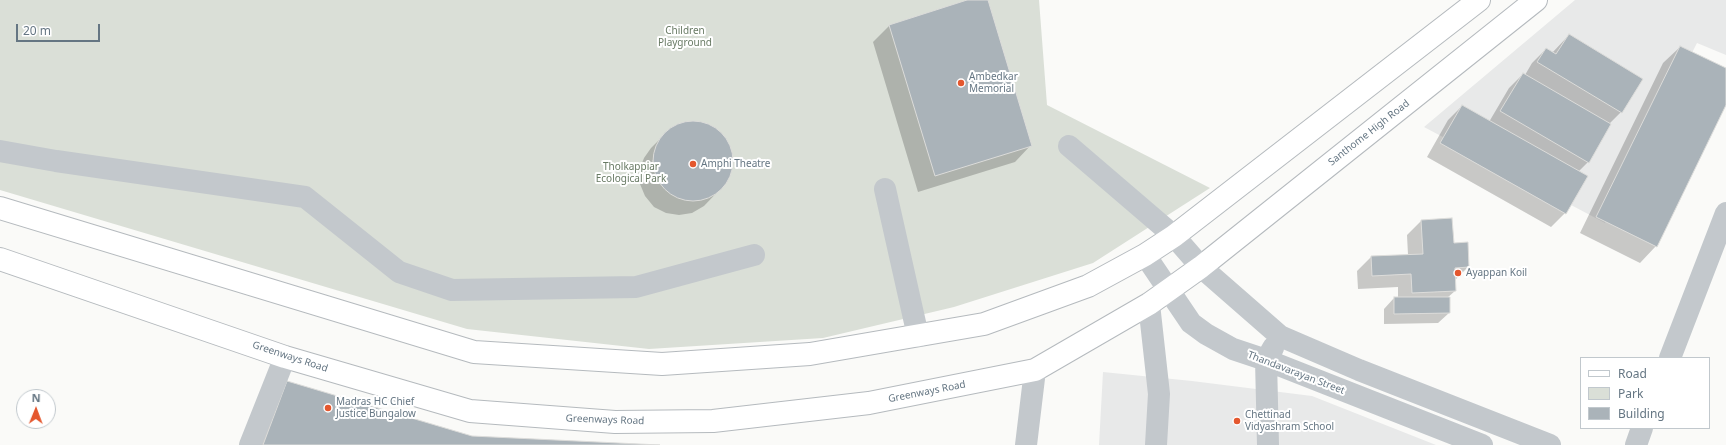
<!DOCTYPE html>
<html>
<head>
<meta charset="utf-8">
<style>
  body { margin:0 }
  #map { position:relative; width:1726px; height:445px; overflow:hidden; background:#fafaf8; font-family:"Noto Sans",sans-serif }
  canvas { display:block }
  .legend { position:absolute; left:1580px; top:357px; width:130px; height:72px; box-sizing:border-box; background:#fff; border:1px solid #c1c8cd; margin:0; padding:5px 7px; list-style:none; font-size:12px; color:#657683 }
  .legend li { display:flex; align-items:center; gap:8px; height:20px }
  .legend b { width:20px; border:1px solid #c1c8cd }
  .north { position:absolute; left:16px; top:389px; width:40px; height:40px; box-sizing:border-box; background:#fff; border:1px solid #c1c8cd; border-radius:50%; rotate:1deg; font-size:11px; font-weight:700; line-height:16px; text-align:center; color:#657683 }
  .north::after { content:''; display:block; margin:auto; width:14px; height:18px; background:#e4572e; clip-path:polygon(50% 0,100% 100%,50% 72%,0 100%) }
  .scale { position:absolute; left:16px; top:24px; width:84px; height:18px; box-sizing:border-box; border:2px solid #657683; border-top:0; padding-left:5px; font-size:12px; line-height:14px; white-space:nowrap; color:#657683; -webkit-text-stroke:3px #fff; paint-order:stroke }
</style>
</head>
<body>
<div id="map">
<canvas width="1726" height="445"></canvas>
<ul class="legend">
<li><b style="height:5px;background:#fff"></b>Road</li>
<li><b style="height:11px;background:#dadfd7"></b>Park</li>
<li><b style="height:11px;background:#aab3b9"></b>Building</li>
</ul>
<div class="north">N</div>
<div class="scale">20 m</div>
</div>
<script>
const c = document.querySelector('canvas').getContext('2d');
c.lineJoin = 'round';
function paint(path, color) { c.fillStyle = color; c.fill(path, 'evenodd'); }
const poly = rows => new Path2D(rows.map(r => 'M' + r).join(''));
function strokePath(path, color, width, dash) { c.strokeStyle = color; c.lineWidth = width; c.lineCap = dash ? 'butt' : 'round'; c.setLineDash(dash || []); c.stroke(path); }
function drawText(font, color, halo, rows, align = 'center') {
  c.font = font + ' "Noto Sans",sans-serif'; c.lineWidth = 4; c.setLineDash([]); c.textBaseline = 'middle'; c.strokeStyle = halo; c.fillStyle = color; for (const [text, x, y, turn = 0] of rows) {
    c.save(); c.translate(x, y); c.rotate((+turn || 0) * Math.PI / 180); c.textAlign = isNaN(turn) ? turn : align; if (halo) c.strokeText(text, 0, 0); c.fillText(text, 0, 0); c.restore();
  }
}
const built = poly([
  [1575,0,1726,0,1726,55,1697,43,1605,223,1424,127],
  [1103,372,1192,381,1312,396,1436,445,1099,445]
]);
const green = poly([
  [0,0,1039,0,1047,105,1210,188,1093,263,954,307,823,338,649,349,467,329,0,190]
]);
const shadow = poly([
  [970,0,987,0,1031,145,1015,162,918,192,873,42,889,26],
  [1569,35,1621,112,1609,124,1588,162,1578,172,1565,213,1551,227,1427,157,1448,120,1462,106,1489,122,1509,88,1523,74,1525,75,1532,63,1546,49,1552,53],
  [1680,47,1726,69,1726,103,1656,246,1640,263,1580,233,1663,63],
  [688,122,701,123,713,127,723,135,729,146,732,158,732,170,727,182,704,206,692,213,679,215,666,213,654,207,645,196,640,184,639,171,644,158,651,148,666,133,676,126],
  [1421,221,1453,244,1468,267,1454,281,1455,291,1447,298,1449,313,1438,323,1384,324,1384,309,1394,298,1398,298,1398,287,1358,289,1357,271,1371,257,1408,255,1407,235],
  [277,392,472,437,639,445,257,445]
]);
const building = poly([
  [967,0,988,0,1032,146,935,176,889,25,967,0],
  [1569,34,1643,79,1622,113,1537,62,1546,48,1556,54,1569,34],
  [1680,46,1726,68,1726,105,1657,247,1596,217,1680,46],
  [1523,73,1611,124,1589,163,1500,111,1523,73],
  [1462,105,1588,176,1566,214,1440,143,1462,105],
  '653 161a40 40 0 1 1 80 0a40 40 0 1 1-80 0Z',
  [1452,218,1454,243,1468,242,1469,267,1455,268,1456,291,1412,293,1411,274,1372,276,1371,256,1423,254,1421,220,1452,218],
  [1394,297,1450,297,1450,313,1394,314,1394,297],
  [287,381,472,436,660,445,263,445,287,381]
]);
const minor = poly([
  [1069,146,1174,236,1201,267,1280,336,1359,370,1550,445],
  [0,151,56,161,305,197,399,272,452,290,636,287,754,255],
  [885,189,918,336],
  [1145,255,1191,323,1206,334,1233,349,1266,360,1482,445],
  [1149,304,1159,394,1156,445],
  [1670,358,1726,213],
  [250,445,285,357],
  [1026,445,1035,370],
  [1268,445,1266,360,1273,348],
  [1636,445,1642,428]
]);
const major = poly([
  [0,208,474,352,662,364,810,354,984,324,1088,286,1145,255,1174,236,1479,0],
  [0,259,285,357,470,411,615,422,713,421,869,403,1035,370,1149,304,1201,267,1536,0]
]);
const markers = [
  [961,83,4,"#e4572e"],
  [693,164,4,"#e4572e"],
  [1458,273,4,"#e4572e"],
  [328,408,4,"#e4572e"],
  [1237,421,4,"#e4572e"]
];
const parkNames = [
  ["Children",685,31],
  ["Playground",685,43],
  ["Tholkappiar",631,167],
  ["Ecological Park",631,179]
];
const poiNames = [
  ["Ambedkar",969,77],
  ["Memorial",969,89],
  ["Amphi Theatre",701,164],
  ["Ayappan Koil",1466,273],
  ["Madras HC Chief",336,402],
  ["Justice Bungalow",336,414],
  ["Chettinad",1245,415],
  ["Vidyashram School",1245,427]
];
const streetNames = [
  ["Santhome High Road",1369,133,-38],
  ["Greenways Road",290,357,18],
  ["Thandavarayan Street",1296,373,21],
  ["Greenways Road",927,392,-11],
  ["Greenways Road",605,420,2]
];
paint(built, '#e8e9e9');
paint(green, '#dadfd7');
paint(shadow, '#0003');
paint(building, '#aab3b9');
strokePath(building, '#dcdcda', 1);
strokePath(major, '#b5babe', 24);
strokePath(minor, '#c3c8cc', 22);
strokePath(major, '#fff', 22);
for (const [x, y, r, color] of markers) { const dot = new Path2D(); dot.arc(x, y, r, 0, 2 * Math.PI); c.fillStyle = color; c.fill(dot); strokePath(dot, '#fff', 1.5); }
drawText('10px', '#687a64', '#fff', parkNames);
drawText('10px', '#657683', '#fff', poiNames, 'left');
drawText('10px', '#657683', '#fff', streetNames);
</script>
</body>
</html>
